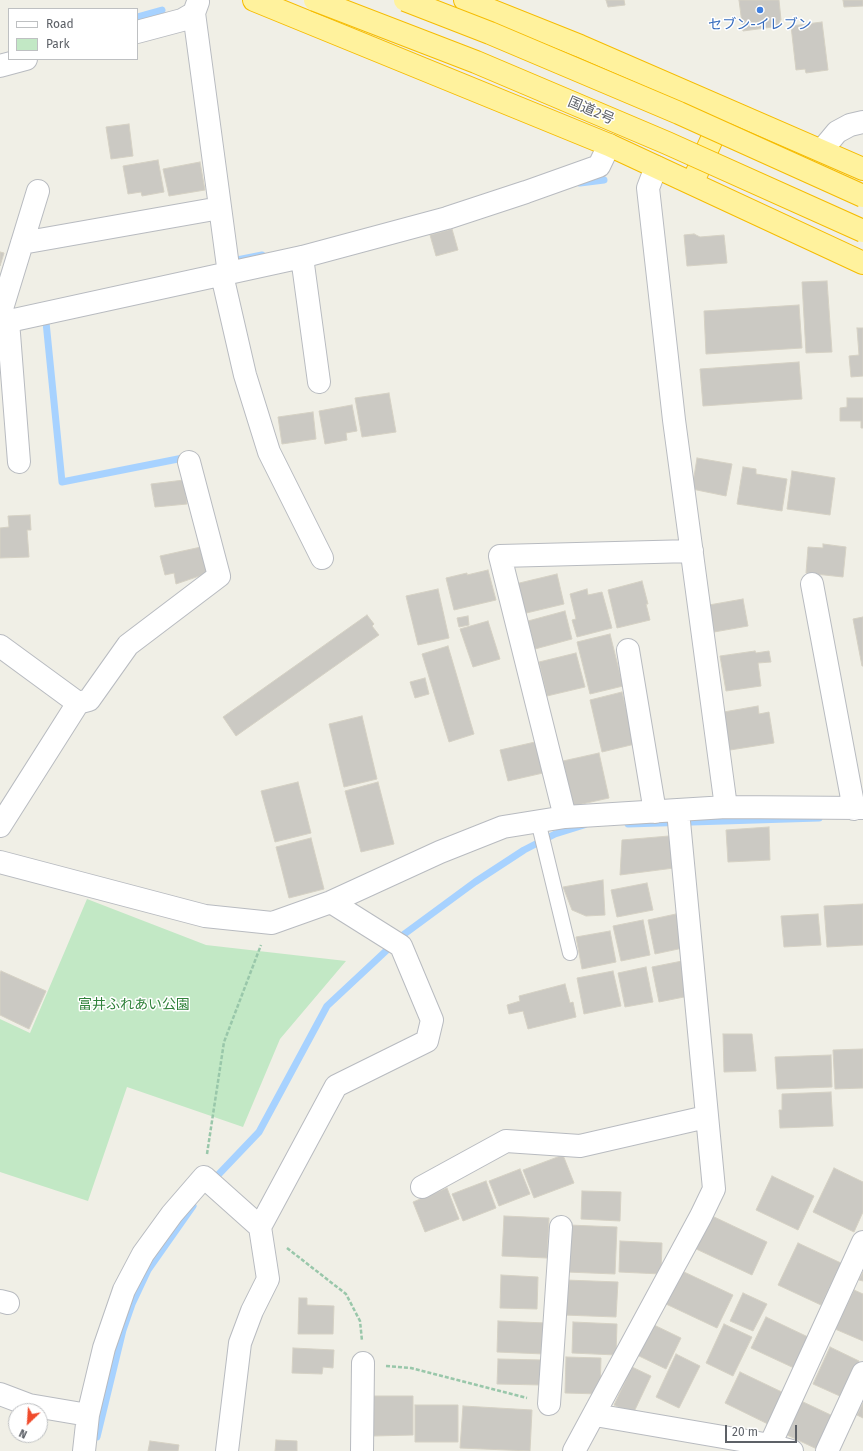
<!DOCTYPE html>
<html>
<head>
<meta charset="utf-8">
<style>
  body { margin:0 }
  #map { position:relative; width:863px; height:1451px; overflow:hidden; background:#f0efe6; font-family:"Fira Sans",sans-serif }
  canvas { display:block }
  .legend { position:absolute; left:8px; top:8px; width:130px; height:52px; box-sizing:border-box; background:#fff; border:1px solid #bec0c2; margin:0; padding:5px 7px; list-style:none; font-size:12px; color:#5d6167 }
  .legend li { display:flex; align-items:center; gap:8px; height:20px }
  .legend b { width:20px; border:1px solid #bec0c2 }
  .north { position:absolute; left:8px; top:1403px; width:40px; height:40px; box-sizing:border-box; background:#fff; border:1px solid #bec0c2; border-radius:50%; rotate:205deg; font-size:11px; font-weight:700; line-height:16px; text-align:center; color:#5d6167 }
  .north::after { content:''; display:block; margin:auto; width:14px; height:18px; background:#f04b2c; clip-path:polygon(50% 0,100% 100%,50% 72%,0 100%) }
  .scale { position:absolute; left:725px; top:1425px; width:72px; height:18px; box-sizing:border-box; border:2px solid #5d6167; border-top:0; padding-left:5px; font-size:12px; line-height:14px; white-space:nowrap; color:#5d6167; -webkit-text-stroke:3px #fff; paint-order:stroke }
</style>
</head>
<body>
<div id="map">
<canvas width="863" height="1451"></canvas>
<ul class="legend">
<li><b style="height:5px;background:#fff"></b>Road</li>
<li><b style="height:11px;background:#c2e8c5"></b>Park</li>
</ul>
<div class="north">N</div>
<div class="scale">20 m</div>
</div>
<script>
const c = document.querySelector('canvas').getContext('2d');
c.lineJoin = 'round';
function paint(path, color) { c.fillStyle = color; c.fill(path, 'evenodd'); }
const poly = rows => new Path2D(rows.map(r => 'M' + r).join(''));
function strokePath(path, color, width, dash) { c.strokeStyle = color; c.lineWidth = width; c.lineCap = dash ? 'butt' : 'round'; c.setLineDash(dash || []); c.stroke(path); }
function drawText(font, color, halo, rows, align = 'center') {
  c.font = font + ' "Fira Sans","Noto Sans JP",sans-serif'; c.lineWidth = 3; c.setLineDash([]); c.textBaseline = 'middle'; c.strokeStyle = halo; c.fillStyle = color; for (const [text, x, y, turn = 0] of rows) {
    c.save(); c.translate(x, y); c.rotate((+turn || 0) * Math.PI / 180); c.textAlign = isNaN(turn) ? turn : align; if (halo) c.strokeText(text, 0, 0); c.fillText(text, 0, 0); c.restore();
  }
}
const green = poly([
  [87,899,206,945,346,961,280,1039,243,1127,127,1087,88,1201,0,1172,0,1019,30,1033]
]);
const stream = poly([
  [137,17,162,10],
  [580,183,604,180],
  [237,260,262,255],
  [46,322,62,482,183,458,184,462],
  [628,824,819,818],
  [218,1175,259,1132,327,1006,403,935,475,882,524,850,555,834,584,825],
  [97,1437,123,1330,132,1304,148,1270,193,1206]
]);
const building = poly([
  [606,0,624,0,625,5,608,7,606,0],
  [739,0,779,0,781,20,780,20,780,26,743,31,739,0],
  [843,0,863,0,863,6,844,7,843,0],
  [822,22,828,70,806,73,805,69,796,70,791,26,822,22],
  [129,124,133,156,111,159,106,127,129,124],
  [158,160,164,192,142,196,141,192,128,194,123,166,158,160],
  [200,162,205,190,169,196,163,169,200,162],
  [452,229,458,250,436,256,430,235,452,229],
  [694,234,700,237,724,235,727,263,687,266,684,235,694,234],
  [0,252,4,253,0,266,0,252],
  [827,281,832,352,806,353,802,282,827,281],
  [799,305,802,348,706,354,704,311,799,305],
  [857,328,863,328,863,376,851,377,849,356,859,355,857,328],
  [799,362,802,399,703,406,700,369,799,362],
  [389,393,396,432,362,437,355,398,389,393],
  [847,398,863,398,863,428,861,428,861,421,840,421,840,408,847,407,847,398],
  [352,405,357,431,346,433,347,440,325,444,319,411,352,405],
  [313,412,316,439,282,444,278,417,313,412],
  [697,458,732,464,726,496,692,489,697,458],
  [743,467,756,469,756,474,787,479,782,511,737,504,743,467],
  [792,471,835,478,830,515,787,509,792,471],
  [184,480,187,504,155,507,151,484,184,480],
  [30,515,31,530,27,530,29,557,0,558,0,528,9,527,8,516,30,515],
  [823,544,846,547,843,577,806,573,808,547,823,548,823,544],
  [201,547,208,573,176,584,174,573,165,575,160,556,201,547],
  [488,570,496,600,454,610,446,578,467,573,467,575,488,570],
  [557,574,564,604,518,615,511,585,557,574],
  [642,581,648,604,646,604,650,620,617,628,608,590,642,581],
  [438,589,449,638,418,645,406,596,438,589],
  [587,589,588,595,602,592,612,628,577,637,572,620,576,619,570,594,587,589],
  [743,599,748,626,714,632,709,605,743,599],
  [565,611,572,639,535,649,528,621,565,611],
  [367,615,374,624,372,626,379,635,236,736,223,717,367,615],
  [468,616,469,625,459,627,457,618,468,616],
  [863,617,863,666,862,666,853,619,863,617],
  [488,621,500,659,473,667,460,629,488,621],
  [610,634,623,686,590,694,577,642,610,634],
  [448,646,474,734,449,742,422,654,448,646],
  [755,651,756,653,769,651,771,662,758,663,761,686,726,691,720,656,755,651],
  [576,653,585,687,547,696,539,662,576,653],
  [425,678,429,694,415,698,410,682,425,678],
  [622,692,635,744,602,752,590,700,622,692],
  [758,706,759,714,769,712,774,743,724,751,718,713,758,706],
  [362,716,377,779,344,787,329,724,362,716],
  [535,742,543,773,508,781,500,750,535,742],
  [599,753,609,798,573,806,563,761,599,753],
  [298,782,311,833,275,842,261,791,298,782],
  [378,782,394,844,361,852,345,791,378,782],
  [769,827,770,860,728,862,726,830,769,827],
  [669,836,674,868,620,875,622,840,669,836],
  [311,838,324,889,289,898,276,847,311,838],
  [603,880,605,915,586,916,572,910,563,887,603,880],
  [647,883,653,910,617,917,611,890,647,883],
  [863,904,863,945,827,947,824,906,863,904],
  [676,914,683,948,655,954,648,920,676,914],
  [818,914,821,945,784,947,781,916,818,914],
  [643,920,650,955,621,961,613,926,643,920],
  [610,931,616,962,582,969,576,937,610,931],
  [682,961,689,996,659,1002,652,967,682,961],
  [646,967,653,1002,625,1007,618,973,646,967],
  [1,971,46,991,29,1029,0,1015,0,974,1,971],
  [613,971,621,1006,584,1014,577,978,613,971],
  [565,984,570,1003,573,1002,576,1017,528,1029,523,1011,509,1014,507,1005,520,1001,519,996,565,984],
  [723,1034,752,1034,756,1071,724,1072,723,1034],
  [863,1049,863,1088,835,1089,833,1050,863,1049],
  [831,1055,832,1087,777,1089,775,1057,831,1055],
  [831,1092,833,1126,780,1128,779,1110,782,1110,782,1094,831,1092],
  [563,1155,574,1183,534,1198,523,1170,563,1155],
  [834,1168,863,1182,863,1212,854,1232,813,1212,834,1168],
  [520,1169,530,1194,499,1206,489,1181,520,1169],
  [772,1176,814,1196,798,1230,756,1210,772,1176],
  [486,1181,496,1208,463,1221,452,1194,486,1181],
  [447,1188,459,1219,425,1232,413,1202,447,1188],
  [582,1191,621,1192,620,1221,581,1219,582,1191],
  [710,1215,767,1242,752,1275,694,1248,710,1215],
  [504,1216,549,1218,547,1258,502,1256,504,1216],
  [569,1225,617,1227,615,1274,567,1272,569,1225],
  [620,1241,662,1243,661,1274,619,1272,620,1241],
  [798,1243,841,1263,821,1305,778,1285,798,1243],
  [682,1271,733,1295,717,1328,666,1304,682,1271],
  [863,1272,863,1281,859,1280,863,1272],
  [501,1275,538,1277,537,1309,500,1308,501,1275],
  [566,1280,618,1282,616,1317,564,1315,566,1280],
  [854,1290,863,1294,863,1341,835,1329,854,1290],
  [743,1293,767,1304,753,1331,730,1321,743,1293],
  [299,1298,307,1298,307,1305,334,1306,333,1334,298,1334,299,1298],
  [766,1317,808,1337,794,1368,751,1348,766,1317],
  [498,1321,546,1323,544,1354,497,1352,498,1321],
  [573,1322,617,1324,616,1355,572,1353,573,1322],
  [652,1324,681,1338,666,1369,637,1355,652,1324],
  [724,1324,752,1337,733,1376,706,1363,724,1324],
  [830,1347,859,1361,842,1397,813,1384,830,1347],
  [293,1348,334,1350,333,1368,323,1367,322,1374,292,1373,293,1348],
  [676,1354,700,1366,679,1408,656,1397,676,1354],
  [566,1357,601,1358,600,1394,565,1393,566,1357],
  [498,1359,543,1360,542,1385,497,1384,498,1359],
  [632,1367,651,1376,633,1414,614,1405,632,1367],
  [740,1372,786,1394,772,1426,725,1403,740,1372],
  [373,1396,413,1396,413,1435,373,1436,373,1396],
  [799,1400,835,1417,819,1450,783,1433,799,1400],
  [863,1403,863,1418,857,1415,863,1403],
  [415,1405,458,1405,458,1442,415,1442,415,1405],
  [463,1406,532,1410,530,1451,460,1448,463,1406],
  [276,1440,297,1441,297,1451,275,1451,276,1440],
  [150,1441,179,1445,178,1451,148,1451,150,1441]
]);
const path = poly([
  [207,1154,224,1042,261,945],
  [287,1248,346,1294,360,1321,362,1341],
  [386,1366,411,1368,527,1398]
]);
const service = poly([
  [538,821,570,953]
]);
const minor = poly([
  [194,13,229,274],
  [137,32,182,20,194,13,198,2],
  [0,66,26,59],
  [822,150,837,132,850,125,863,122],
  [656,167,648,188,674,420,726,807],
  [22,243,220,208],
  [302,257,319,382],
  [222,275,245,375,269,452,322,558],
  [0,315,38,191],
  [8,321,19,462],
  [0,323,302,257,447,218,526,192,599,166,609,145],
  [812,584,854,809],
  [0,646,78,703,0,826],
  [628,650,655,812],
  [78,703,89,700,128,645,219,576,189,462],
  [565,817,500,556,692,551],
  [0,862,205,916,272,923,331,902,440,852,503,827,565,817,726,807,863,808],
  [422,1187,506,1141,580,1146,706,1117],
  [0,1301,8,1303],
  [0,1394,29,1405,88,1415],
  [549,1404,561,1227],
  [595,1415,770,1445,792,1451],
  [770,1445,863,1242],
  [84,1451,88,1415,104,1348,124,1290,143,1254,172,1214,204,1177,260,1227],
  [227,1451,240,1343,252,1311,268,1279,260,1227,336,1086,427,1041,432,1020,401,946,331,902],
  [362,1451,363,1363],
  [574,1451,701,1216,714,1189,678,811],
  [827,1451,863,1373]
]);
const trunk = poly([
  [254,0,609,145,863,263],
  [465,0,580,46,863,169],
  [695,177,723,114]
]);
const trunkBridge = poly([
  [315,0,476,62,667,143,863,231],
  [405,0,490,33,679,113,863,196]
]);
const markers = [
  [760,10,4,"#3f7fe0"]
];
const shopNames = [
  ["セブン-イレブン",760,25]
];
const streetNames = [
  ["国道2号",591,111,23]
];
const parkNames = [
  ["富井ふれあい公園",134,1005]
];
paint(green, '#c2e8c5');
strokePath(stream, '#a7d2ff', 7);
paint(building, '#cbc9c3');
strokePath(building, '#d5d1c4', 1);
strokePath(service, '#b8bbc0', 16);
strokePath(minor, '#b8bbc0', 24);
strokePath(trunk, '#f6bc00', 24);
strokePath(path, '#99c7aa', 2.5, [4, 2]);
strokePath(service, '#fff', 14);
strokePath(minor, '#fff', 22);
strokePath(trunk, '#fff29d', 22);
strokePath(trunkBridge, '#f6bc00', 24, []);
strokePath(trunkBridge, '#fff29d', 22);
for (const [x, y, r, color] of markers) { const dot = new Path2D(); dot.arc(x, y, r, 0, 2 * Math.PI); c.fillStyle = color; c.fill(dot); strokePath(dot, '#fff', 1.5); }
drawText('14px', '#366cbe', '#fff', shopNames);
drawText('14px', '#5d6167', '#fff', streetNames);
drawText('14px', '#30823b', '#fff', parkNames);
</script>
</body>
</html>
